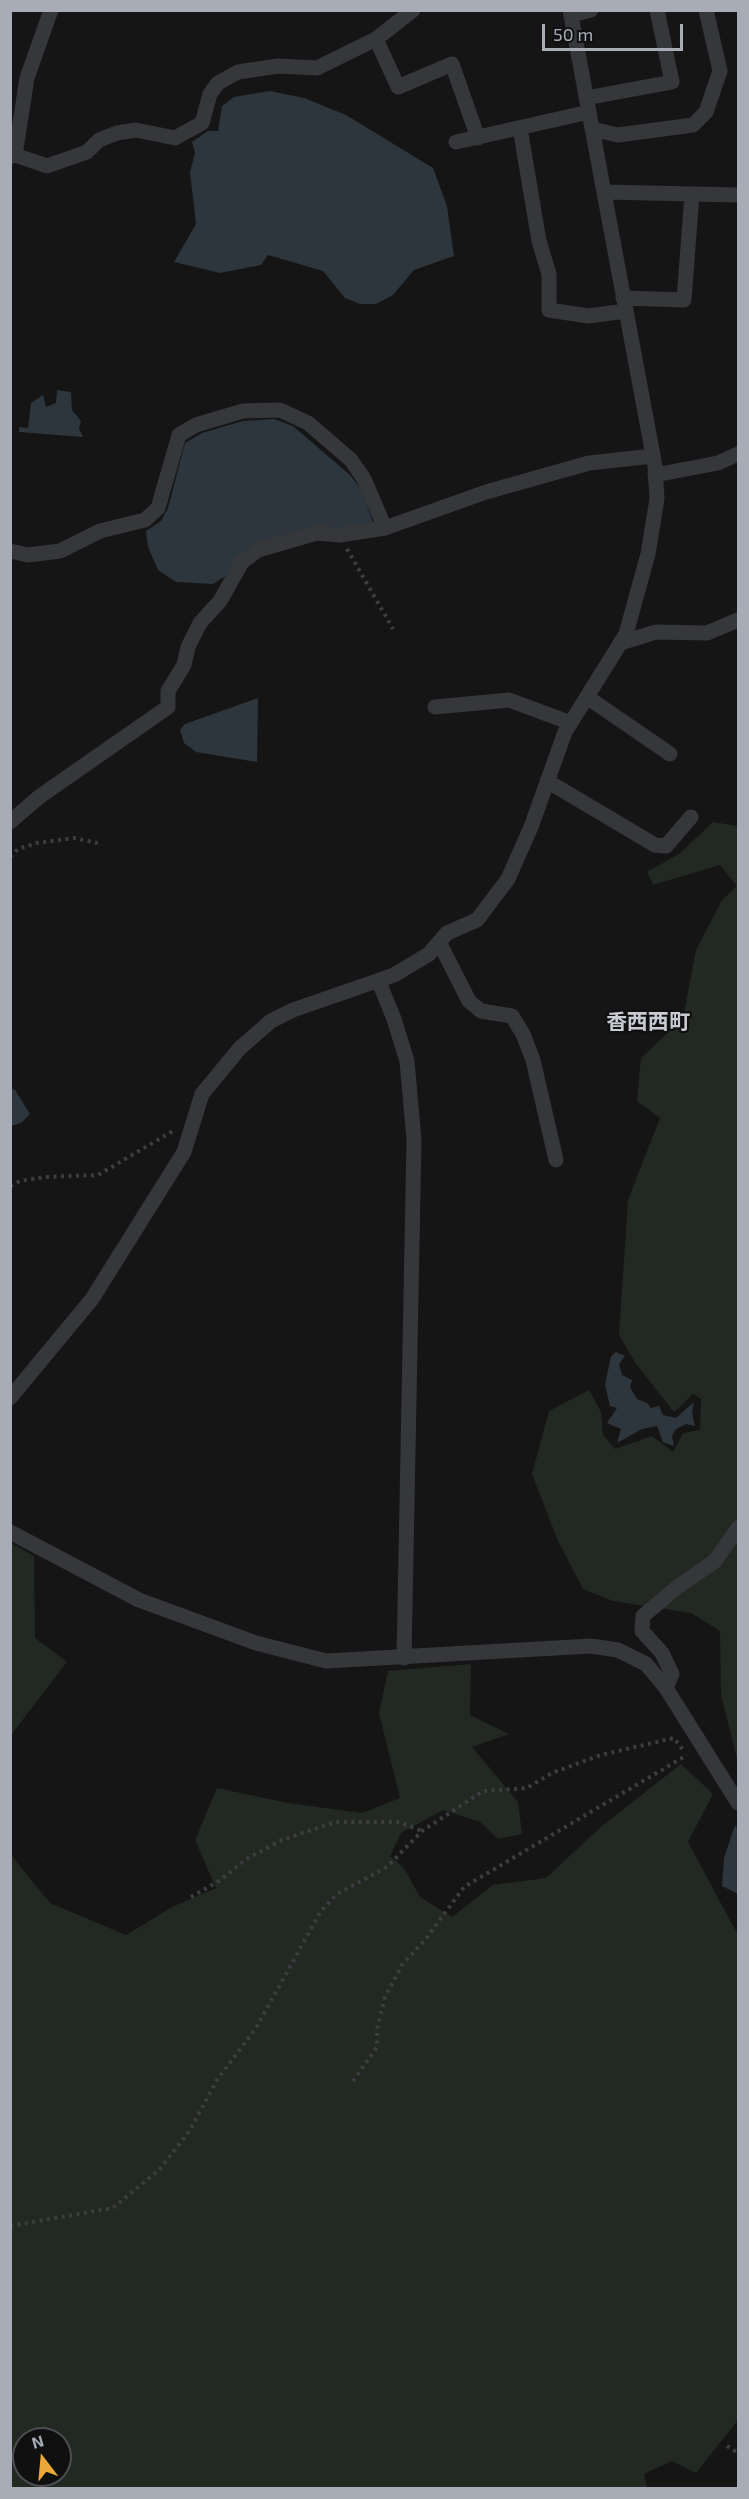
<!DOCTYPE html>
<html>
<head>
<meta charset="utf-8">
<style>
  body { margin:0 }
  #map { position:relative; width:749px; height:2499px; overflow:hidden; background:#151516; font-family:"Exo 2",sans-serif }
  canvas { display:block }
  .frame { position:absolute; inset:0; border:12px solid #a7acb6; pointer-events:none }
  .north { position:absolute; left:12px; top:2427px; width:60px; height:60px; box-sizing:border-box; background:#101011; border:2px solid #4c4e53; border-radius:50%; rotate:344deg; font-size:16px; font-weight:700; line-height:24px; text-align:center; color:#a7acb6 }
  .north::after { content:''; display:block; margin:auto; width:21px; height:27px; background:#eaa839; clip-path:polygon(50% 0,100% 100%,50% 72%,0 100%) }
  .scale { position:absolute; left:542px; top:24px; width:141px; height:27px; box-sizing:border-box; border:3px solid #a7acb6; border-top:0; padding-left:8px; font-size:18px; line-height:21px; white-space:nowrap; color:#a7acb6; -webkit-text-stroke:4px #101011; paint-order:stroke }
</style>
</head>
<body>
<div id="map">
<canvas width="749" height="2499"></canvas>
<div class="frame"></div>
<div class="north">N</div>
<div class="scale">50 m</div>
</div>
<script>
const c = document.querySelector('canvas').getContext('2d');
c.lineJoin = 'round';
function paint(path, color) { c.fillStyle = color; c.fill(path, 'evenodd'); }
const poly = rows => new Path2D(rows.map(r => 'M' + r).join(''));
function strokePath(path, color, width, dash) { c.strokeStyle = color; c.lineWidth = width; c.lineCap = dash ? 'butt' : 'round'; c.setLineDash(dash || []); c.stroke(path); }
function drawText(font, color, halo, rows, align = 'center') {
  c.font = font + ' "Exo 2","Noto Sans JP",sans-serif'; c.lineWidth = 4.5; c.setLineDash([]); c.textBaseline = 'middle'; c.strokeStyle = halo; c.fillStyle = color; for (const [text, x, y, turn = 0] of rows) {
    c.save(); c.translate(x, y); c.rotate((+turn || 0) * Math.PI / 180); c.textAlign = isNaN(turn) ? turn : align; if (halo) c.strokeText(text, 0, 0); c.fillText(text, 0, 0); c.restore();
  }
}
const green = poly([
  [713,822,738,826,738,1762,721,1695,720,1631,691,1613,613,1601,583,1589,558,1541,532,1474,549,1411,589,1390,601,1412,603,1435,615,1449,652,1436,673,1452,683,1433,700,1430,701,1399,693,1394,674,1412,636,1364,619,1335,628,1200,660,1118,637,1101,641,1058,683,1018,696,950,722,900,737,886,720,865,653,885,647,872,679,854],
  [11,1543,34,1556,35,1638,67,1662,11,1735],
  [471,1664,470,1715,509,1734,472,1747,518,1802,522,1834,498,1839,480,1822,443,1810,401,1833,390,1856,404,1868,420,1897,452,1917,493,1885,546,1878,602,1826,681,1764,713,1794,688,1842,738,1935,738,2420,696,2473,672,2461,644,2474,647,2488,11,2488,11,1855,50,1903,126,1935,172,1907,216,1888,195,1840,217,1788,288,1803,362,1813,400,1798,379,1713,388,1671],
  [24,2439,60,2439,60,2475,24,2475]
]);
const water = poly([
  [270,91,304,98,346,115,433,168,447,206,454,256,414,270,393,295,376,304,360,304,345,298,323,271,268,255,261,265,220,273,174,262,196,224,190,172,195,153,192,142,208,131,218,131,222,106,234,97],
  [57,390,71,392,72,410,81,421,79,428,83,437,19,432,19,427,28,428,31,403,43,395,46,407,56,403],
  [274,419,293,426,350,475,361,489,373,522,339,531,292,533,213,584,176,582,158,570,148,547,146,531,161,521,168,508,185,443,202,433,243,421],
  [258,698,257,762,196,752,184,743,180,730,185,724],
  [11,1088,15,1090,30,1114,21,1123,11,1126],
  [616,1352,625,1356,619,1364,622,1375,632,1380,630,1387,637,1399,647,1403,651,1408,659,1406,663,1415,676,1418,694,1402,692,1413,695,1426,686,1424,676,1429,672,1436,674,1446,663,1442,657,1426,642,1429,617,1443,621,1429,607,1423,617,1408,610,1406,605,1385,611,1356],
  [735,1825,738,1831,738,1894,722,1886,724,1858]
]);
const path = poly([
  [347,549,393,629],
  [10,857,18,849,37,843,74,838,102,844],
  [10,1186,20,1181,44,1177,98,1175,173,1131],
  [191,1897,219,1881,248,1858,282,1840,335,1822,399,1822,422,1831],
  [353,2081,377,2047,377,2029,385,1997,402,1965,425,1940,464,1887,687,1755],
  [10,2226,113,2208,160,2169,190,2130,217,2080,256,2028,321,1911,337,1894,387,1867,422,1831,483,1791,527,1788,552,1773,601,1755,674,1738,683,1750],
  [727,2446,738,2453]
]);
const street = poly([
  [571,15,591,10],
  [376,39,398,87,452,64,478,138],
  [586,98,672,82,657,10],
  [520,128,539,241,549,274,549,310,588,316,626,311],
  [592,129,618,135,693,125,706,112,720,71,706,10],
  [456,142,589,112],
  [15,155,27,78,51,10],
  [10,157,15,155,47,166,87,152,99,140,117,133,136,130,175,138,202,123,210,94,218,83,238,72,278,66,317,68,376,39,413,10],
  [604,192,738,195],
  [623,298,684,300,692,194],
  [655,475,718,463,738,454],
  [10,551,28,555,60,551,100,531,145,520,158,508,179,435,196,425,243,411,280,410,308,423,351,460,364,479,385,528],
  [620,643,656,632,707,633,738,620],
  [587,697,670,754],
  [435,707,509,700,571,723],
  [547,781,655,845,666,846,691,817],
  [10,822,39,797,168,707,168,691,184,665,188,647,200,623,220,601,242,562,258,550,317,533,340,535,385,528,486,492,589,463,653,456],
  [439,942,469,1001,481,1011,512,1016,523,1034,533,1060,556,1160],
  [379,982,394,1019,407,1061,414,1140,404,1658],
  [10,1398,92,1299,184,1152,202,1094,240,1048,271,1021,293,1010,394,975,429,954,447,933,477,920,508,879,531,827,565,732,626,634,648,554,657,499,655,466,570,10],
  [10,1532,139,1600,256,1643,326,1661,591,1646,618,1650,646,1664,666,1688,738,1803],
  [666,1688,672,1674,662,1653,642,1631,643,1616,676,1588,715,1561,738,1528]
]);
const quarterNames = [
  ["香西西町",648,1022]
];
paint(green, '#212922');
paint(water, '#2d363c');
strokePath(path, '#3c3e42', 4, [3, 4.5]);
strokePath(street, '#36373b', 15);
drawText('bold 21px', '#c8cbd2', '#101011', quarterNames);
</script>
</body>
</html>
